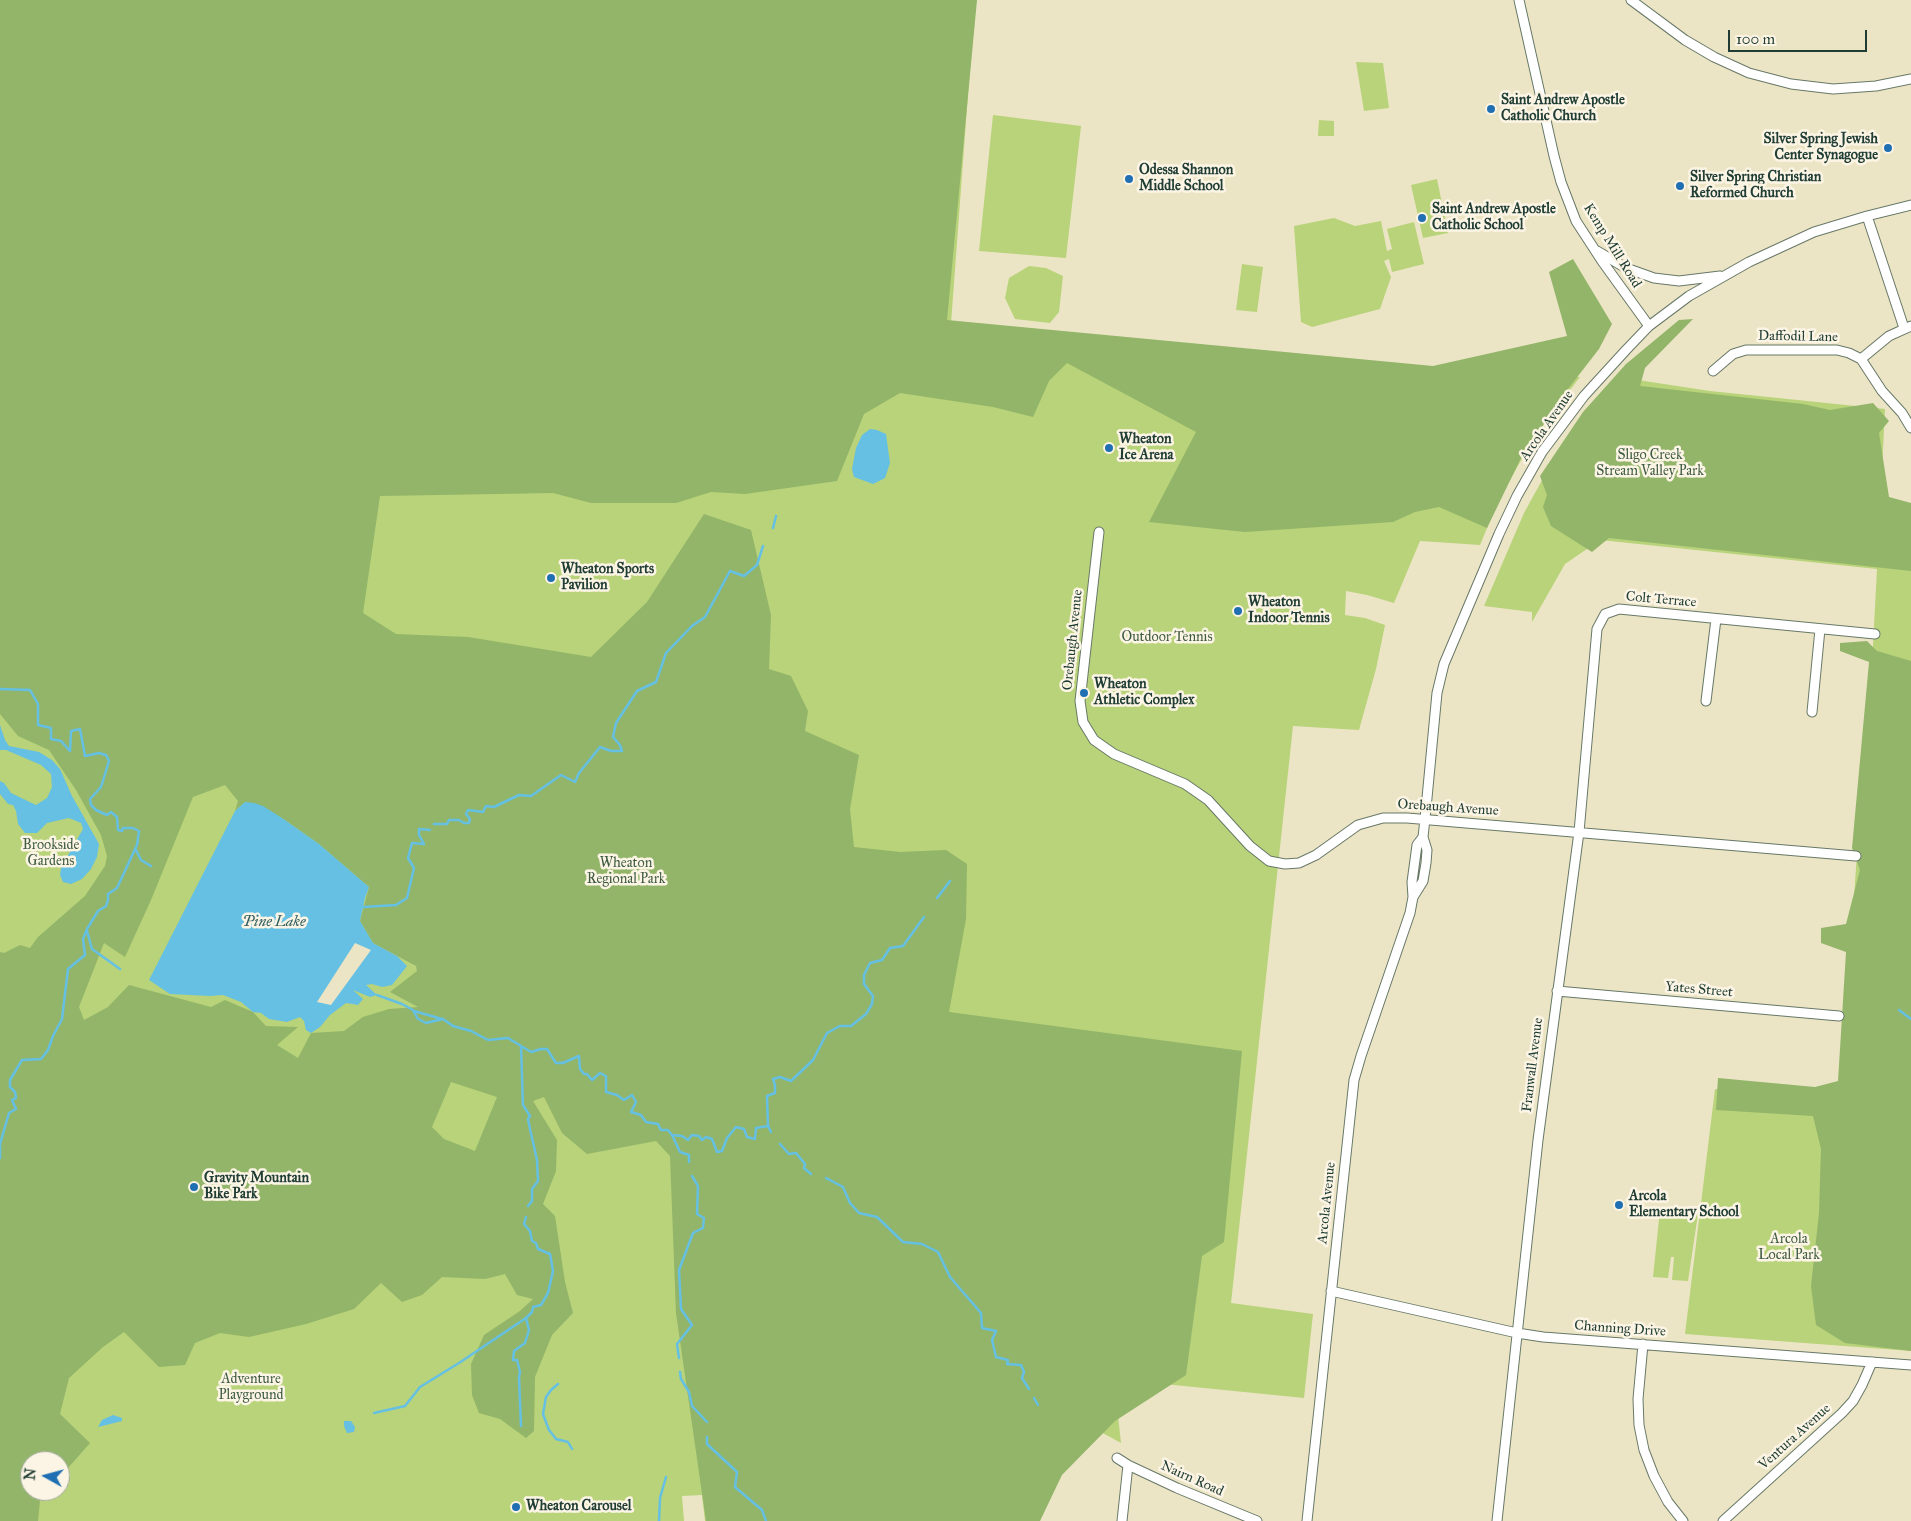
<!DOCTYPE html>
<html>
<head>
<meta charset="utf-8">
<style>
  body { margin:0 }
  #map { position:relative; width:1911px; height:1521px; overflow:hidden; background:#ece5c5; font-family:"IM FELL Great Primer",serif }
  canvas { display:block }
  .north { position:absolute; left:20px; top:1451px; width:50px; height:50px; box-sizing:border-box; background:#fcf5e5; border:1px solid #a4ab9e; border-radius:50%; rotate:277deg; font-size:14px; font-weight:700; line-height:20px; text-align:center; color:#1f3d34 }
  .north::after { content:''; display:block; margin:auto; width:18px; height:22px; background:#1f6fb2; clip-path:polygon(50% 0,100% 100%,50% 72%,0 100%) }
  .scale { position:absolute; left:1728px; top:30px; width:139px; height:22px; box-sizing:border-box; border:2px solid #1f3d34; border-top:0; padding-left:6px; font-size:15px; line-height:18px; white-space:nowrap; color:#1f3d34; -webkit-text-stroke:4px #fcf5e5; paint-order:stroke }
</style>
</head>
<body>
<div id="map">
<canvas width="1911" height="1521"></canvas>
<div class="north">N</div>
<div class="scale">100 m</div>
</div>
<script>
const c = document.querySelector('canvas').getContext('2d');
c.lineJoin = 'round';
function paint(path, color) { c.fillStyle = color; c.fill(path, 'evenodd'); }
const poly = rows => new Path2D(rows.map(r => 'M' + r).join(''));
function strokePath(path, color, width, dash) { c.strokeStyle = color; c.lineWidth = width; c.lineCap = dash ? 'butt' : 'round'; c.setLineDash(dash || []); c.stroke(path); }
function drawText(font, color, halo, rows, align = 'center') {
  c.font = font + ' "IM FELL Great Primer",serif'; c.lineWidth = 5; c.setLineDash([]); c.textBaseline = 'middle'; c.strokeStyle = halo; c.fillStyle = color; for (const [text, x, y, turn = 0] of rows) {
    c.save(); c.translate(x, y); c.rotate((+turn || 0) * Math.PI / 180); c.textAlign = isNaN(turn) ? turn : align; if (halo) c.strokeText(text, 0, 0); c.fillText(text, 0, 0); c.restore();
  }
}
const green = poly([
  [0,0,975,0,950,337,1580,377,1546,421,1525,453,1497,504,1480,545,1420,541,1394,603,1367,595,1346,591,1345,615,1365,618,1385,625,1376,669,1359,730,1293,726,1231,1303,1313,1314,1304,1398,1114,1379,1121,1443,1044,1401,1030,1521,705,1521,702,1495,682,1496,684,1521,0,1521],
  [30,1461,60,1461,60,1491,30,1491],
  [1356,62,1383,63,1389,108,1364,111],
  [993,115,1081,126,1066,258,979,251],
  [1319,120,1334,121,1334,136,1318,136],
  [1437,179,1448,233,1423,238,1411,185],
  [1334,218,1355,226,1381,221,1387,251,1392,249,1387,229,1414,222,1424,264,1392,272,1389,259,1384,261,1391,277,1380,309,1312,327,1301,322,1294,226],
  [1242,264,1263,267,1257,312,1236,310],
  [1029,266,1046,268,1063,276,1059,312,1050,323,1015,319,1005,298,1009,278],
  [1618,377,1710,391,1885,409,1880,512,1911,515,1911,1351,1685,1334,1715,1089,1840,1099,1856,868,1872,664,1877,569,1600,540,1565,564,1532,622,1532,612,1484,606,1524,513,1552,462],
  [1660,1210,1698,1214,1688,1281,1672,1280,1674,1257,1671,1257,1668,1278,1653,1277]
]);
const forest = poly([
  [0,0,977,0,947,320,1433,366,1567,336,1549,272,1573,259,1612,324,1599,349,1561,398,1520,460,1487,528,1439,507,1415,512,1393,522,1245,532,1149,522,1196,432,1067,363,1049,381,1033,417,993,407,900,393,864,414,837,481,745,494,711,492,676,503,591,503,553,493,380,496,363,613,396,634,468,637,591,657,647,602,704,514,751,530,771,615,769,669,791,676,808,711,805,731,859,755,850,809,854,847,900,852,946,850,967,864,966,919,949,1012,1242,1051,1224,1242,1202,1256,1186,1375,1115,1421,1062,1475,1040,1521,706,1521,676,1313,670,1156,656,1141,587,1154,562,1133,544,1097,533,1101,557,1140,556,1171,543,1204,555,1216,565,1282,573,1313,552,1335,535,1377,534,1431,526,1438,500,1419,479,1413,472,1395,471,1364,484,1335,520,1311,533,1299,517,1295,505,1274,485,1279,442,1277,422,1295,402,1302,381,1283,354,1309,306,1324,249,1337,220,1333,195,1343,185,1365,159,1367,124,1332,103,1347,69,1378,60,1414,90,1443,60,1477,60,1461,30,1461,30,1491,47,1491,40,1500,38,1521,0,1521,0,952,4,953,20,945,30,948,38,937,85,896,105,866,107,856,101,835,76,790,49,750,18,736,0,714],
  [225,785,238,801,235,811,245,802,282,818,319,844,369,887,360,921,373,943,416,966,417,971,390,992,418,1007,389,1009,363,1017,344,1031,311,1033,298,1058,277,1045,298,1027,266,1026,253,1012,225,1000,211,1007,129,985,108,1007,84,1020,79,1007,104,943,125,957,151,900,193,797],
  [451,1082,497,1097,475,1151,444,1139,432,1127],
  [1693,319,1645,368,1640,386,1803,404,1830,410,1873,403,1889,421,1879,433,1889,497,1911,503,1911,571,1609,538,1592,552,1551,526,1543,507,1547,495,1540,476,1583,412,1626,364,1679,320],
  [1867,641,1877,651,1911,661,1911,1351,1845,1343,1816,1325,1811,1286,1819,1213,1821,1149,1813,1116,1716,1110,1718,1078,1815,1087,1838,1081,1846,952,1821,943,1821,928,1846,924,1860,870,1852,848,1869,662,1840,651,1840,643]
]);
const water = poly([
  [870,429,877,430,886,434,890,463,885,478,873,484,854,477,852,469,856,448,862,435],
  [0,725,5,740,9,746,39,752,52,760,60,769,72,796,99,844,97,857,91,869,82,879,71,884,63,882,60,875,61,868,67,857,83,829,81,823,69,818,47,823,37,833,25,833,18,824,16,811,13,805,8,804,0,794,0,781,4,783,11,793,36,805,47,798,52,787,51,774,41,765,6,750,0,750],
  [245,802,254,803,263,806,282,818,319,844,369,887,365,898,360,921,373,943,397,956,407,966,392,985,382,987,372,984,366,985,377,995,370,997,353,990,363,999,358,1005,346,1003,330,1015,320,1027,311,1033,306,1030,304,1021,300,1017,287,1022,269,1019,261,1013,253,1012,241,1002,223,995,210,996,170,994,149,980,235,811],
  [113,1415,122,1418,122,1421,98,1427,102,1420],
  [344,1421,351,1421,355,1427,354,1432,347,1433,344,1426]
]);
const pier = poly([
  [355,943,371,950,331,1005,317,1002]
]);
const stream = poly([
  [773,528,776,516],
  [0,689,30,690,38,704,38,725,51,728,51,739,61,741,70,751,71,731,80,729,85,756,99,753,106,755,109,761,101,787,90,799,91,805,96,810,107,815,111,812,117,817,118,830,122,831,123,828,133,828,139,831,137,845,117,888,108,894,108,900,106,906,98,911,87,929,83,939,85,955,68,969,62,1019,53,1036,48,1050,41,1059,22,1060,10,1080,10,1087,15,1092,16,1098,12,1100,16,1109,9,1113,0,1144,0,1158],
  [434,824,447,824,449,820,459,820,464,823,469,823,470,819,466,814,468,810,483,812,486,806,494,807,519,795,531,796,561,775,575,782,579,773,600,747,611,751,622,751,620,745,613,737,616,723,637,691,656,682,666,653,692,626,705,617,730,571,744,576,757,565,763,546],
  [136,850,141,860,151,866],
  [937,898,950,881],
  [363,907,396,905,407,898,414,868,408,858,412,843,424,844,419,835,419,829,430,830],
  [87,931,92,949,120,969],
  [377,995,402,1004,413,1010,418,1019,426,1023,443,1019,453,1026,471,1031,488,1040,508,1038,531,1052,541,1049,547,1049,556,1063,563,1063,579,1056,580,1069,584,1074,587,1074,592,1080,600,1073,606,1076,606,1092,617,1095,624,1100,632,1095,636,1102,631,1112,641,1115,646,1122,658,1124,661,1130,668,1130,672,1135,682,1136,688,1140,692,1135,699,1136,702,1140,706,1137,712,1139,717,1152,722,1151,727,1138,736,1127,744,1129,747,1137,755,1139,756,1128,768,1126,767,1096,775,1093,775,1085,773,1079,780,1077,791,1081,813,1060,827,1033,840,1026,851,1026,866,1014,872,1004,873,996,864,984,864,975,870,963,882,960,890,948,903,946,924,917],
  [1899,1010,1911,1019],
  [414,1011,442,1019],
  [521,1046,523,1105,530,1116,528,1119,530,1129,537,1160,538,1181,532,1189,532,1201,528,1206],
  [768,1126,771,1132],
  [672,1135,680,1152,689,1155,689,1162],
  [780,1144,789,1154,796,1153,805,1164,804,1168,811,1174],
  [826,1178,843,1187,850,1203,859,1213,877,1217,903,1242,922,1244,938,1252,950,1277,981,1313,982,1328,996,1331,992,1340,996,1357,1008,1360,1007,1364,1021,1365,1024,1372,1022,1378,1029,1389],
  [679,1358,677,1344,692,1325,681,1309,679,1270,693,1233,703,1228,704,1218,697,1214,698,1186,692,1176],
  [680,1372,681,1379,689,1392,692,1406,707,1422],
  [558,1384,551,1390,546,1397,543,1414,549,1430,556,1439,568,1442,572,1449],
  [1034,1398,1038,1405],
  [374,1413,405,1406,420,1387,459,1363,526,1318],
  [521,1426,519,1377,520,1372,517,1360,513,1360,514,1351,525,1343,529,1330,526,1318,532,1312,533,1307,541,1305,548,1293,553,1271,550,1254,538,1249,536,1243,532,1241,530,1231,524,1224,526,1217],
  [707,1437,707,1444,737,1472,735,1487,762,1510,766,1521],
  [659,1521,660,1498,666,1477]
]);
const minor = poly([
  [1519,0,1554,156,1561,182,1576,221,1602,261,1649,326],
  [1631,0,1685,40,1714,57,1749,73,1791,84,1833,89,1876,86,1911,79],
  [1867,216,1904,328],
  [1597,251,1626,268,1654,278,1679,281,1720,276],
  [1861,359,1889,336,1911,326],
  [1713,371,1733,354,1746,350,1837,350,1849,353,1861,359,1882,391,1902,413,1911,428],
  [1099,532,1080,701,1083,722,1094,740,1114,754,1185,784,1208,800,1250,846,1269,861,1285,864,1299,863,1316,855,1358,825,1383,818,1407,818,1856,856],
  [1706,701,1716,619],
  [1812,712,1820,629],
  [1413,897,1423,881,1426,863,1427,850,1423,837,1425,819,1437,693,1444,664,1499,534,1517,496,1542,452,1584,396,1626,350,1649,326,1689,296,1749,262,1814,232,1867,216,1911,205],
  [1557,991,1839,1016],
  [1331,1291,1517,1333,1543,1337,1911,1365],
  [1643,1344,1638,1399,1639,1425,1644,1450,1654,1476,1668,1502,1683,1521],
  [1117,1458,1128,1465,1177,1488,1257,1521],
  [1122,1521,1128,1465],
  [1307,1521,1354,1080,1361,1056,1410,913,1413,897,1412,882,1417,845,1423,837],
  [1497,1521,1538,1140,1579,832,1597,629,1605,614,1619,609,1875,634],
  [1723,1521,1842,1413,1853,1401,1862,1385,1872,1362]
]);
const markers = [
  [1491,109,5,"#1f6fb2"],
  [1888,148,5,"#1f6fb2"],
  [1129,179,5,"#1f6fb2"],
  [1680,186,5,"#1f6fb2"],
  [1422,218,5,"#1f6fb2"],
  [1109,448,5,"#1f6fb2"],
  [551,578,5,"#1f6fb2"],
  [1238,611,5,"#1f6fb2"],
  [1084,693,5,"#1f6fb2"],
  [194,1187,5,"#1f6fb2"],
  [1619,1205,5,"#1f6fb2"],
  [516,1507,5,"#1f6fb2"]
];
const poiNames = [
  ["Saint Andrew Apostle",1501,101],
  ["Catholic Church",1501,117],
  ["Silver Spring Jewish",1878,140,"right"],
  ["Center Synagogue",1878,156,"right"],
  ["Odessa Shannon",1139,171],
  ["Middle School",1139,187],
  ["Silver Spring Christian",1690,178],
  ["Reformed Church",1690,194],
  ["Saint Andrew Apostle",1432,210],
  ["Catholic School",1432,226],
  ["Wheaton",1119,440],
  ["Ice Arena",1119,456],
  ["Wheaton Sports",561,570],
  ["Pavilion",561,586],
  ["Wheaton",1248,603],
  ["Indoor Tennis",1248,619],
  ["Wheaton",1094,685],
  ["Athletic Complex",1094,701],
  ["Gravity Mountain",204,1179],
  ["Bike Park",204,1195],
  ["Arcola",1629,1197],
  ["Elementary School",1629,1213],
  ["Wheaton Carousel",526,1507]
];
const streetNames = [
  ["Kemp Mill Road",1612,246,58],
  ["Daffodil Lane",1798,337,1],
  ["Arcola Avenue",1547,426,-55],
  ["Colt Terrace",1661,600,5],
  ["Orebaugh Avenue",1073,640,-84],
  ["Orebaugh Avenue",1448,808,4],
  ["Yates Street",1699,990,5],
  ["Franwall Avenue",1533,1065,-83],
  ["Arcola Avenue",1327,1203,-84],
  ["Channing Drive",1620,1329,4],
  ["Ventura Avenue",1795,1437,-42],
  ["Nairn Road",1192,1479,24]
];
const parkNames = [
  ["Sligo Creek",1650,456],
  ["Stream Valley Park",1650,472],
  ["Outdoor Tennis",1167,638],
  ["Brookside",51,846],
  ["Gardens",51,862],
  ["Wheaton",626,864],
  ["Regional Park",626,880],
  ["Arcola",1789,1240],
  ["Local Park",1789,1256],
  ["Adventure",251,1380],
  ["Playground",251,1396]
];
const waterNames = [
  ["Pine Lake",274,922]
];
paint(green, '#b8d379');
paint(forest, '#92b569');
paint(water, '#65c0e3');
paint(pier, '#ece5c5');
strokePath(stream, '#65c0e3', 2.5);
strokePath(minor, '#677867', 11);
strokePath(minor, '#fff', 9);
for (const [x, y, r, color] of markers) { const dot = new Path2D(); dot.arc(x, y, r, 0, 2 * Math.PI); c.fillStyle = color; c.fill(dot); strokePath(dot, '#fcf5e5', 2); }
drawText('bold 14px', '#1f3d34', '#fcf5e5', poiNames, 'left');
drawText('14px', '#1f3d34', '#fcf5e5', streetNames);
drawText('14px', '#3e5b42', '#fcf5e5', parkNames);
drawText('italic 15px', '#305e60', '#fcf5e5', waterNames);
</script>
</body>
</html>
